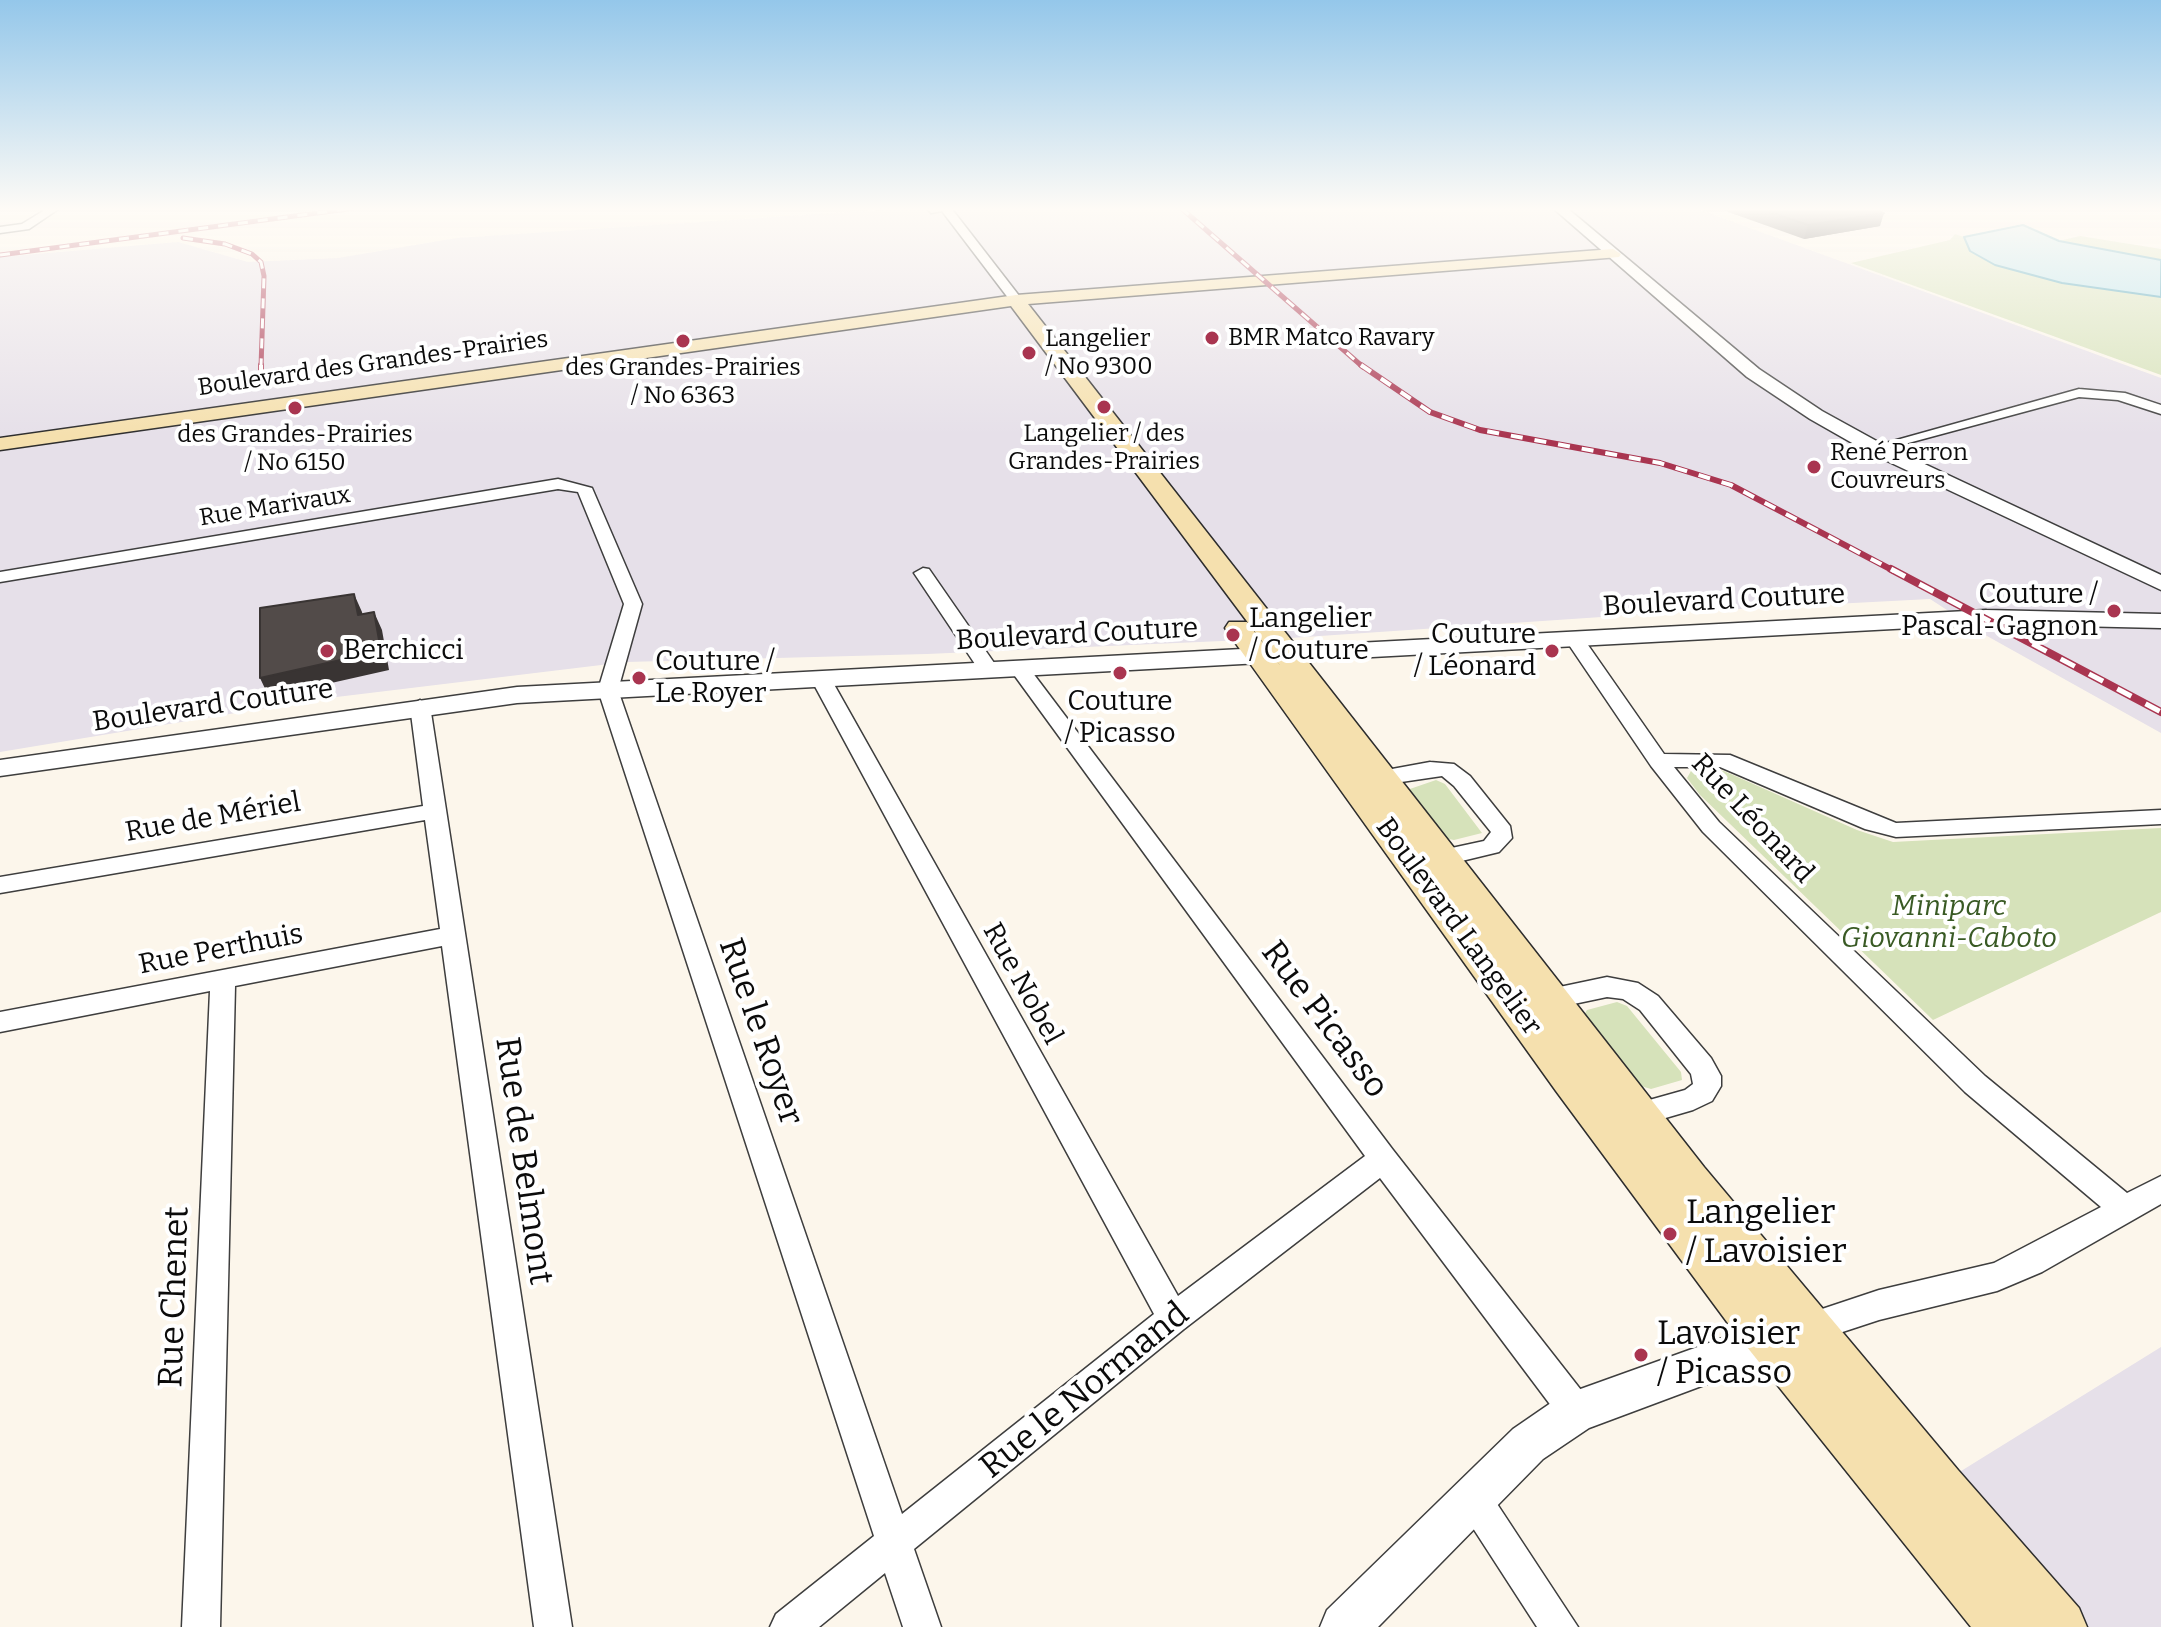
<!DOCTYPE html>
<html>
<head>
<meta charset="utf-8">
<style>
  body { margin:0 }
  canvas { display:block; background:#fcf6eb }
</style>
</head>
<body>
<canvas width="2161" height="1627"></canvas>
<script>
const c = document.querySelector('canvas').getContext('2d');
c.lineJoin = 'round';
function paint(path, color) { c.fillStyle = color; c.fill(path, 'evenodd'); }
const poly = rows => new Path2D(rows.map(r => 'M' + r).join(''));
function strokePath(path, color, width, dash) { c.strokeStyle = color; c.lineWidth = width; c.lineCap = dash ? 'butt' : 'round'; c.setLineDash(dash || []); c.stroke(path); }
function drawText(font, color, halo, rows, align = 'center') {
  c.font = font + ' Bitter,serif'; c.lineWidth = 8; c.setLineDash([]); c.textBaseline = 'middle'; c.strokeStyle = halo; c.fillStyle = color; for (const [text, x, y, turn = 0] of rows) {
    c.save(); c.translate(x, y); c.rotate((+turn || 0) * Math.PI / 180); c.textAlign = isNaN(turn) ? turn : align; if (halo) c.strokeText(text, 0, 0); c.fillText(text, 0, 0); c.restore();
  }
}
const industrial = poly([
  [911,208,1695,208,2161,378,2161,733,1987,636,1930,599,1661,613,1290,638,927,654,626,662,320,699,0,752,0,257,178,242,248,262,338,258,457,238],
  [2161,1347,2161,1627,2077,1627,1953,1476]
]);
const green = poly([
  [1955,234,1964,237,1970,251,1996,265,2062,283,2161,297,2161,375,1851,263,1950,240],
  [2080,236,2161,249,2161,260,2059,241],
  [1711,769,1724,771,1857,830,1893,842,2161,828,2161,912,1933,1020,1700,795,1687,778,1691,771],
  [1436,780,1445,784,1482,833,1454,840,1444,838,1407,790],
  [1617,1002,1627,1006,1681,1072,1682,1080,1651,1089,1634,1084,1584,1015,1587,1010]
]);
const water = poly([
  [2023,225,2059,241,2161,260,2161,297,2062,283,1995,265,1970,251,1964,237,2023,225]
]);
const minor = poly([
  [48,208,60,208,29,229,0,233,0,227,22,224,48,208],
  [927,208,951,208,1020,297,1020,303,1012,303,942,211,931,213,927,208],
  [2079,389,2125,393,2161,405,2161,414,2118,400,2079,397,1875,452,1868,448,2079,389],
  [558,479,592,488,642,604,618,690,902,1514,1154,1314,811,679,821,673,831,679,1178,1296,1365,1156,1012,672,1009,668,1012,664,1026,664,1393,1150,1588,1399,1593,1411,1588,1423,1576,1428,1564,1423,1380,1178,1184,1329,914,1549,941,1627,903,1627,885,1573,819,1627,770,1627,776,1614,874,1536,598,690,624,604,578,492,558,489,0,582,0,572,558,479],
  [923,568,929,569,999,670,996,674,982,674,979,670,914,573,923,568],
  [1574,633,1581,635,1664,754,1730,755,1896,823,2161,810,2161,824,1896,837,1865,829,1720,767,1674,767,1719,822,1985,1076,2127,1193,2161,1176,2161,1204,2042,1272,1997,1291,1879,1320,1809,1343,1798,1339,1793,1328,1798,1317,1879,1290,1994,1263,2101,1207,1965,1092,1703,832,1651,766,1565,639,1574,633],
  [420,700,430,706,572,1627,534,1627,442,946,235,986,220,1627,182,1627,210,991,0,1032,0,1012,440,929,425,820,0,893,0,877,423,806,410,706,420,700],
  [1430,762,1454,764,1470,776,1510,826,1512,838,1499,852,1441,866,1433,864,1430,858,1433,852,1484,841,1491,832,1454,786,1442,776,1381,785,1370,778,1381,771,1430,762],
  [1607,977,1638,983,1658,996,1711,1058,1721,1076,1721,1086,1712,1101,1693,1110,1638,1126,1628,1122,1624,1114,1628,1106,1685,1090,1693,1084,1691,1074,1640,1010,1623,999,1607,997,1550,1009,1541,1006,1537,999,1541,992,1550,989,1607,977],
  [1472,1478,1484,1484,1578,1627,1537,1627,1460,1508,1454,1496,1460,1484,1472,1478]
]);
const tertiary = poly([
  [1553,208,1567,208,1759,369,1822,411,1882,444,2161,575,2161,590,1868,452,1810,419,1747,377,1553,208],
  [1986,610,2161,614,2161,628,1986,624,517,703,0,776,0,760,517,687,1986,610],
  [1784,1316,1798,1322,1804,1336,1798,1350,1589,1428,1543,1459,1378,1627,1320,1627,1327,1610,1513,1429,1561,1396,1784,1316]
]);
const secondary = poly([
  [1613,249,1621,254,1619,257,1028,304,1704,1167,1958,1470,2079,1608,2087,1627,1971,1627,1727,1322,1556,1091,1229,634,1225,628,1229,622,1247,622,1282,668,1011,306,0,450,0,438,1016,295,1613,249]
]);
const railFar2 = poly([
  [1181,208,1363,367],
  [183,238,225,244,252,254,261,262,264,276,261,367],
  [0,255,355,208]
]);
const railFar1 = poly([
  [1361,365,1430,412,1480,430,1660,463,1731,485,1894,571],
  [261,370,261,365]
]);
const rail = poly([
  [1891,569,2161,712]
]);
const wall = poly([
  [1717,208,1870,208,1880,226,1804,239]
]);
const shadedWall = poly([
  [1884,213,1880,226,1804,239,1808,225],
  [354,594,362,612,366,633,358,615],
  [374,612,382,630,389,670,269,697,260,678]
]);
const building = poly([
  [1758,208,1870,208,1884,213,1808,225,1758,208],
  [354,594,358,615,374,612,381,651,260,678,260,608,354,594]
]);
const markers = [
  [1212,338,8,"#a93550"],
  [683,341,8,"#a93550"],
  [1029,353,8,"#a93550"],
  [1104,407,8,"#a93550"],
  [295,408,8,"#a93550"],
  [1814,467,8,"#a93550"],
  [2114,611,8,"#a93550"],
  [1233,635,8,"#a93550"],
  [327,651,8,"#a93550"],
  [1552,651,8,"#a93550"],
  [1120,673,8,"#a93550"],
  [639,678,8,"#a93550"],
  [1670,1234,8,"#a93550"],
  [1641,1355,8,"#a93550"]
];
const farPoinames = [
  ["BMR Matco Ravary",1228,338],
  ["Langelier",1045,339],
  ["/ No 9300",1045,367],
  ["des Grandes-Prairies",683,368,"center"],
  ["/ No 6363",683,396,"center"],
  ["Langelier / des",1104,434,"center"],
  ["Grandes-Prairies",1104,462,"center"],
  ["des Grandes-Prairies",295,435,"center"],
  ["/ No 6150",295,463,"center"],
  ["René Perron",1830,453],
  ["Couvreurs",1830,481]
];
const farStreetnames = [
  ["Boulevard des Grandes-Prairies",373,364,-8],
  ["Rue Marivaux",275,507,-9]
];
const poiNames = [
  ["Couture /",2098,595,"right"],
  ["Pascal-Gagnon",2098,627,"right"],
  ["Langelier",1249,619],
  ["/ Couture",1249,651],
  ["Couture",1536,635,"right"],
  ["/ Léonard",1536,667,"right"],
  ["Berchicci",343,651],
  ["Couture /",655,662],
  ["Le Royer",655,694],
  ["Couture",1120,702,"center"],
  ["/ Picasso",1120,734,"center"]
];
const streetNames = [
  ["Boulevard Couture",1724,601,-3],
  ["Boulevard Couture",1077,635,-3],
  ["Boulevard Couture",213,706,-8],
  ["Rue de Mériel",213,818,-10],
  ["Rue Léonard",1752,819,47],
  ["Boulevard Langelier",1458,927,54],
  ["Rue Perthuis",221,950,-11],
  ["Rue Nobel",1022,984,61]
];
const parkNames = [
  ["Miniparc",1949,907],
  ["Giovanni-Caboto",1949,939]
];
const nearStreetnames = [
  ["Rue Picasso",1324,1020,53],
  ["Rue le Royer",760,1032,71],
  ["Rue de Belmont",523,1161,82],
  ["Rue Chenet",175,1297,-88],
  ["Rue le Normand",1085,1391,-39]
];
const nearPoinames = [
  ["Langelier",1686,1214],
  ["/ Lavoisier",1686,1253],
  ["Lavoisier",1657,1335],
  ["/ Picasso",1657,1374]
];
paint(industrial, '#e6e0e9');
paint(green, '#d6e2ba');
paint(water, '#b6e3ee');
strokePath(water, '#47a2bb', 2);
strokePath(minor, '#3e3e3e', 3);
strokePath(tertiary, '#3e3e3e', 3);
strokePath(secondary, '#2d2d2d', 3);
paint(minor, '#fff');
paint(tertiary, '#fff');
paint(secondary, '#f5e0ae');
strokePath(railFar2, '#a93550', 5);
strokePath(railFar1, '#a93550', 6);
strokePath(rail, '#a93550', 8);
strokePath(railFar2, '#fff', 3, [10]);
strokePath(railFar1, '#fff', 4, [12]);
strokePath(rail, '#fff', 5, [16]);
paint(wall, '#47403f');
paint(shadedWall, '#393433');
paint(building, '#524b49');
strokePath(building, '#393433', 2);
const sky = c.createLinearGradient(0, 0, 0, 436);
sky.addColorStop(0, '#94c7ea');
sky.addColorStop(0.48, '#fefbf6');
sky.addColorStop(1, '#fefbf600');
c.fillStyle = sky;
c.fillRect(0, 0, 2161, 436);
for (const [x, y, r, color] of markers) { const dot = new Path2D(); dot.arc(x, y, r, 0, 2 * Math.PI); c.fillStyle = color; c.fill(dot); strokePath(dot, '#fff', 3); }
drawText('24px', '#0b0b0b', '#fff', farPoinames, 'left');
drawText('24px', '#0b0b0b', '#fff', farStreetnames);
drawText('28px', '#0b0b0b', '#fff', poiNames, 'left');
drawText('28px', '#0b0b0b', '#fff', streetNames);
drawText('italic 28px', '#395a24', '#fff', parkNames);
drawText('34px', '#0b0b0b', '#fff', nearStreetnames);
drawText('34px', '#0b0b0b', '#fff', nearPoinames, 'left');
</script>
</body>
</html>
